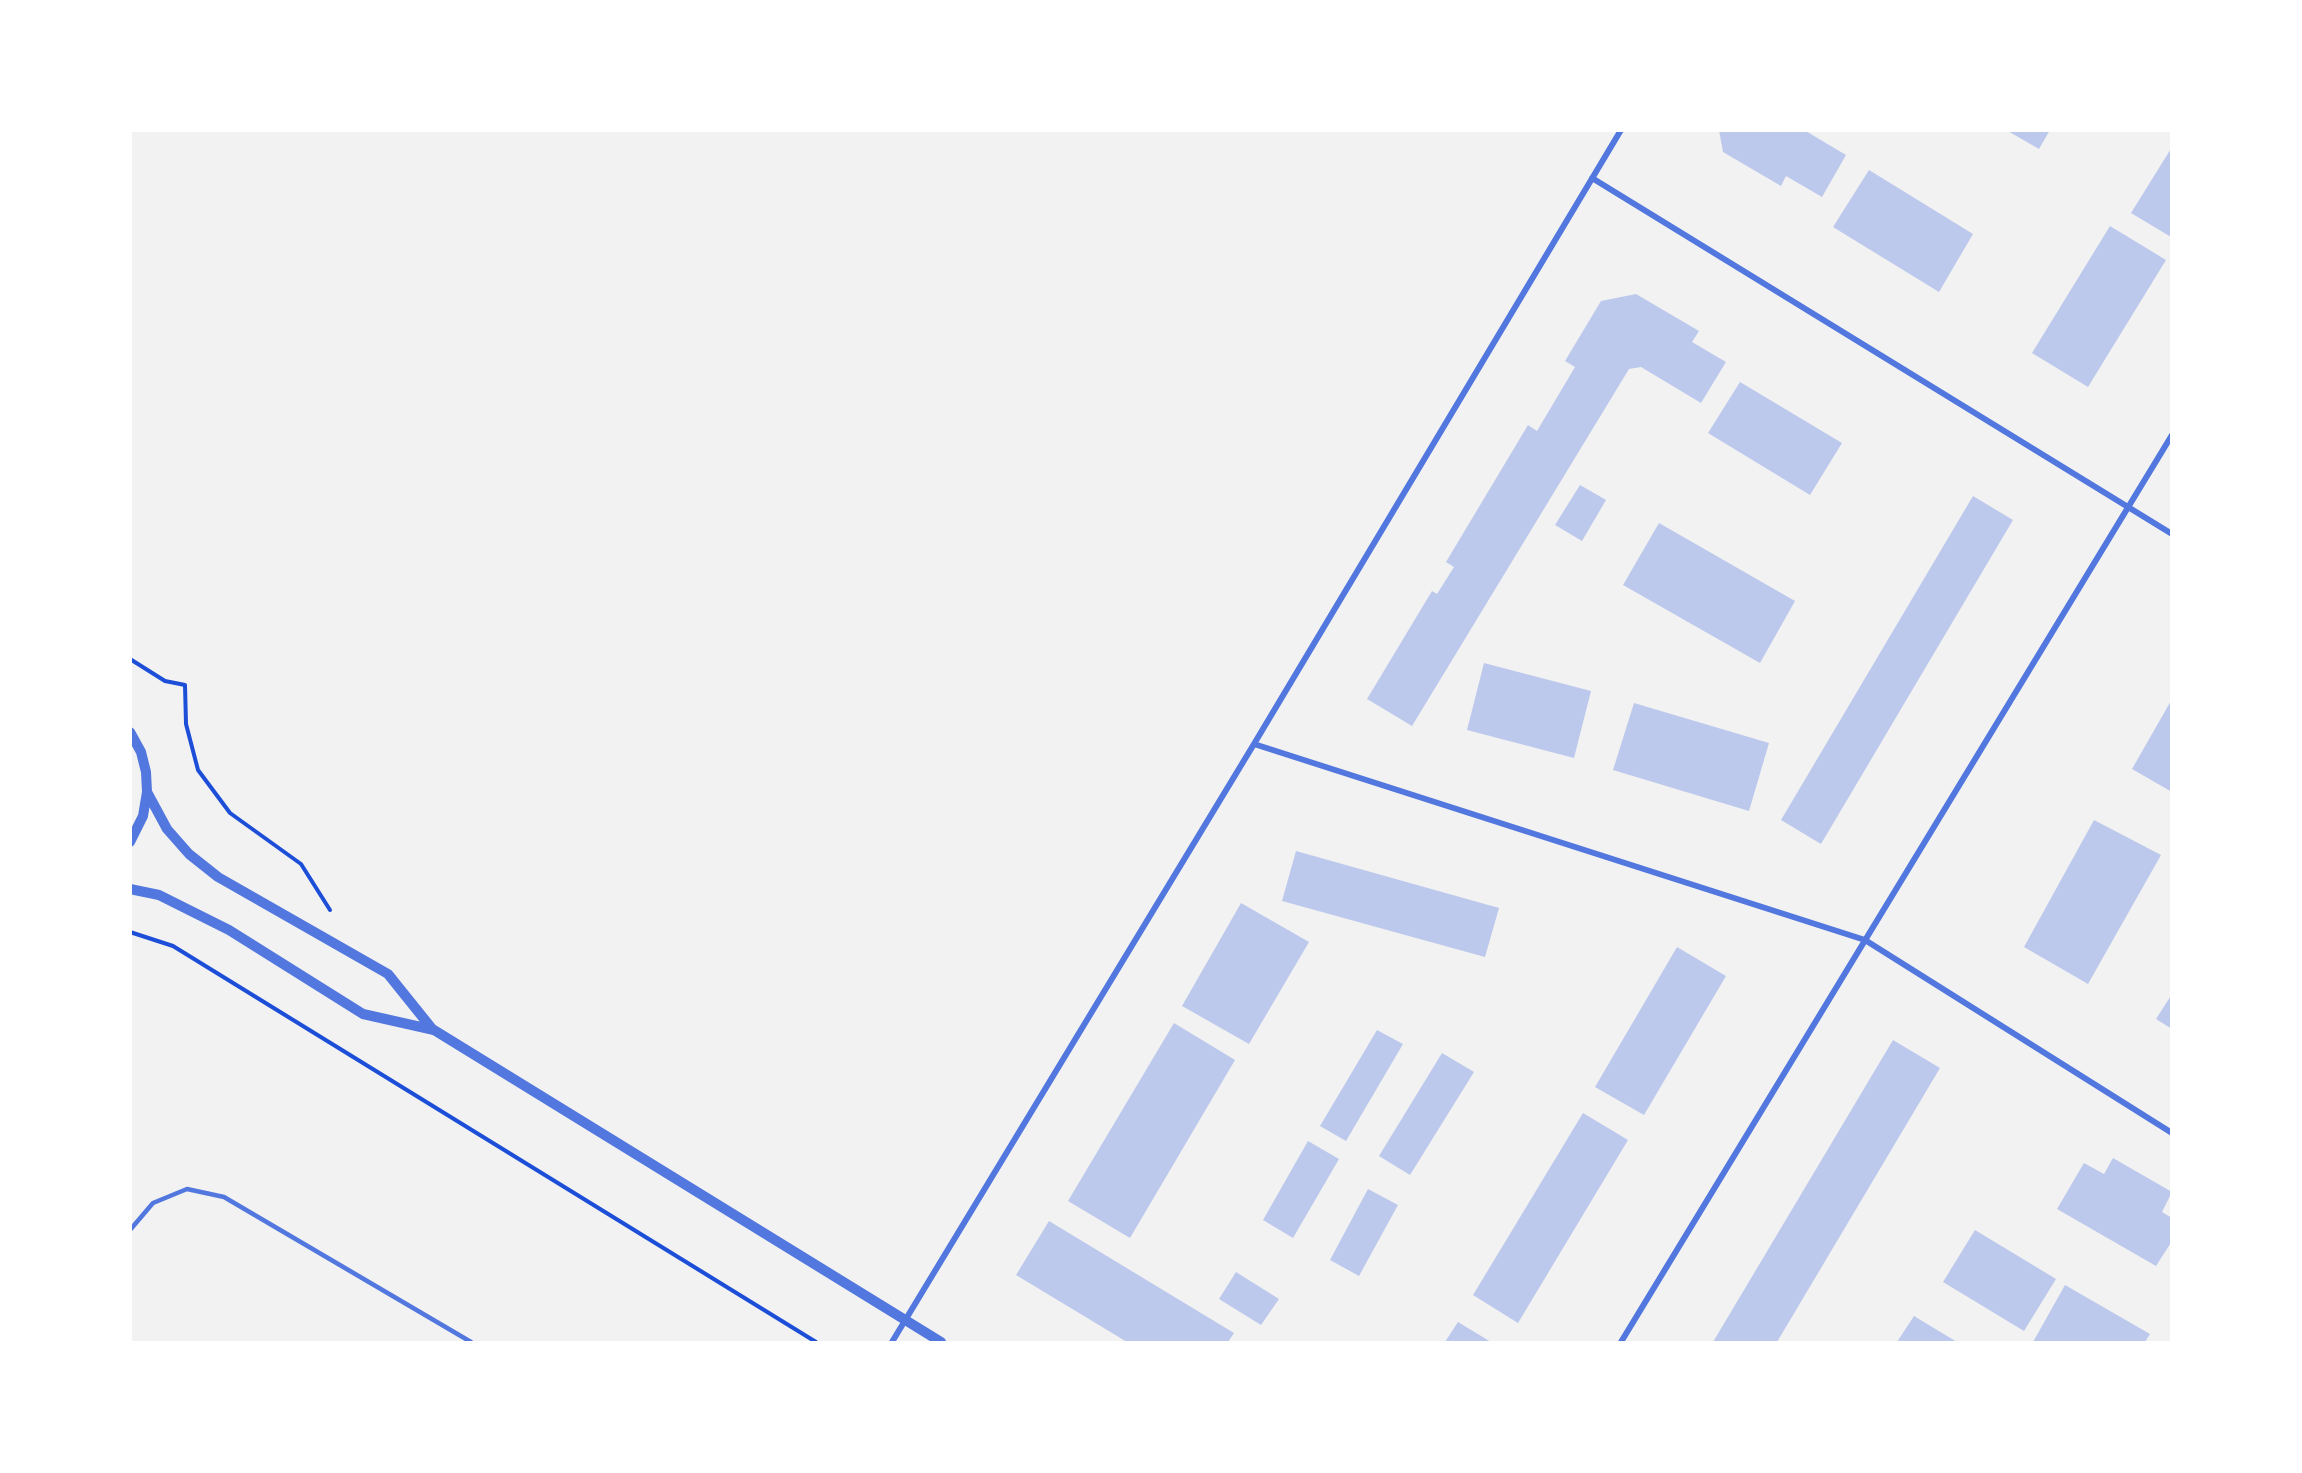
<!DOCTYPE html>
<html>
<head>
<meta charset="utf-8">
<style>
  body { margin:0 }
  #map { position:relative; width:2302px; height:1473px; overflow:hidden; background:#f2f2f2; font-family:"PT Sans Narrow",sans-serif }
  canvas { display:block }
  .frame { position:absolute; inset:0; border:132px solid #fff; pointer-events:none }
</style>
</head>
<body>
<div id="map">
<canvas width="2302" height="1473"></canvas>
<div class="frame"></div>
</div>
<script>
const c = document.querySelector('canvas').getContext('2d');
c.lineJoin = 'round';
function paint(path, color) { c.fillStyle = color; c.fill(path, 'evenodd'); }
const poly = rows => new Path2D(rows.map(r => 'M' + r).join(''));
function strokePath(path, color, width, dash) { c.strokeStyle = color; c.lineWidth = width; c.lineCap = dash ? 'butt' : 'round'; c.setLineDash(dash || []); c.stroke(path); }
const building = poly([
  [1719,130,1804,130,1846,155,1822,197,1786,176,1781,186,1723,152],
  [2006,130,2050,130,2039,149],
  [2172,147,2172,236,2171,237,2131,213],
  [1869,170,1973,234,1939,292,1833,227],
  [2110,226,2166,260,2088,387,2032,353],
  [1636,294,1699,331,1692,342,1726,362,1701,403,1641,367,1629,369,1412,726,1367,699,1432,591,1437,594,1454,567,1446,562,1528,425,1537,431,1575,367,1565,361,1601,301],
  [1740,382,1842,443,1810,495,1708,433],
  [1580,485,1606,500,1582,541,1555,525],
  [1973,496,2013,520,1821,844,1781,820],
  [1659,523,1795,601,1760,663,1623,585],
  [1484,663,1591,691,1574,758,1467,730],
  [2172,699,2172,792,2132,769],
  [1634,703,1769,743,1749,811,1613,770],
  [2094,820,2161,855,2088,984,2024,947],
  [1296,851,1499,908,1485,957,1282,901],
  [1241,903,1309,942,1249,1044,1182,1006],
  [1677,947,1726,976,1644,1115,1595,1087],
  [2172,994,2172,1029,2156,1019],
  [1174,1023,1235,1060,1130,1238,1068,1201],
  [1377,1030,1403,1044,1346,1141,1320,1126],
  [1893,1040,1940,1068,1777,1342,1713,1342],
  [1442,1053,1474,1072,1410,1175,1379,1156],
  [1583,1113,1628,1140,1518,1323,1473,1295],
  [1308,1141,1339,1159,1293,1238,1263,1220],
  [2113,1158,2172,1192,2162,1212,2172,1218,2172,1241,2156,1266,2057,1209,2084,1163,2104,1174],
  [1368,1189,1398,1205,1359,1276,1330,1260],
  [1049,1221,1234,1333,1228,1342,1127,1342,1016,1275],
  [1975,1230,2056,1279,2024,1331,1943,1282],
  [1236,1272,1279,1299,1261,1325,1219,1299],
  [2065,1285,2150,1334,2145,1342,2033,1342],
  [1914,1316,1957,1342,1897,1342],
  [1458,1322,1491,1342,1445,1342]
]);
const path = poly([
  [130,659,165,681,185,685,186,724,198,770,230,813,301,864,330,910],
  [130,932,173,946,816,1342]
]);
const service = poly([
  [130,1230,153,1203,187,1189,224,1197,471,1342]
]);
const minor = poly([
  [1592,178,2172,534],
  [1254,744,1865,940,2172,1133],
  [892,1342,1254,744,1621,130],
  [1621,1342,2172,435]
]);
const tertiary = poly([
  [130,732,141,752,146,772,147,792,143,816,130,842],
  [147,792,167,829,189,854,218,877,388,974,433,1030],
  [130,889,159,895,229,930,363,1014,434,1030,941,1342]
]);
paint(building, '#bdc9ec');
strokePath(path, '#1d4ed8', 4);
strokePath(service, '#5277de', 4.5);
strokePath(minor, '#5277de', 6);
strokePath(tertiary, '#5277de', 10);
</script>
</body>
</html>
